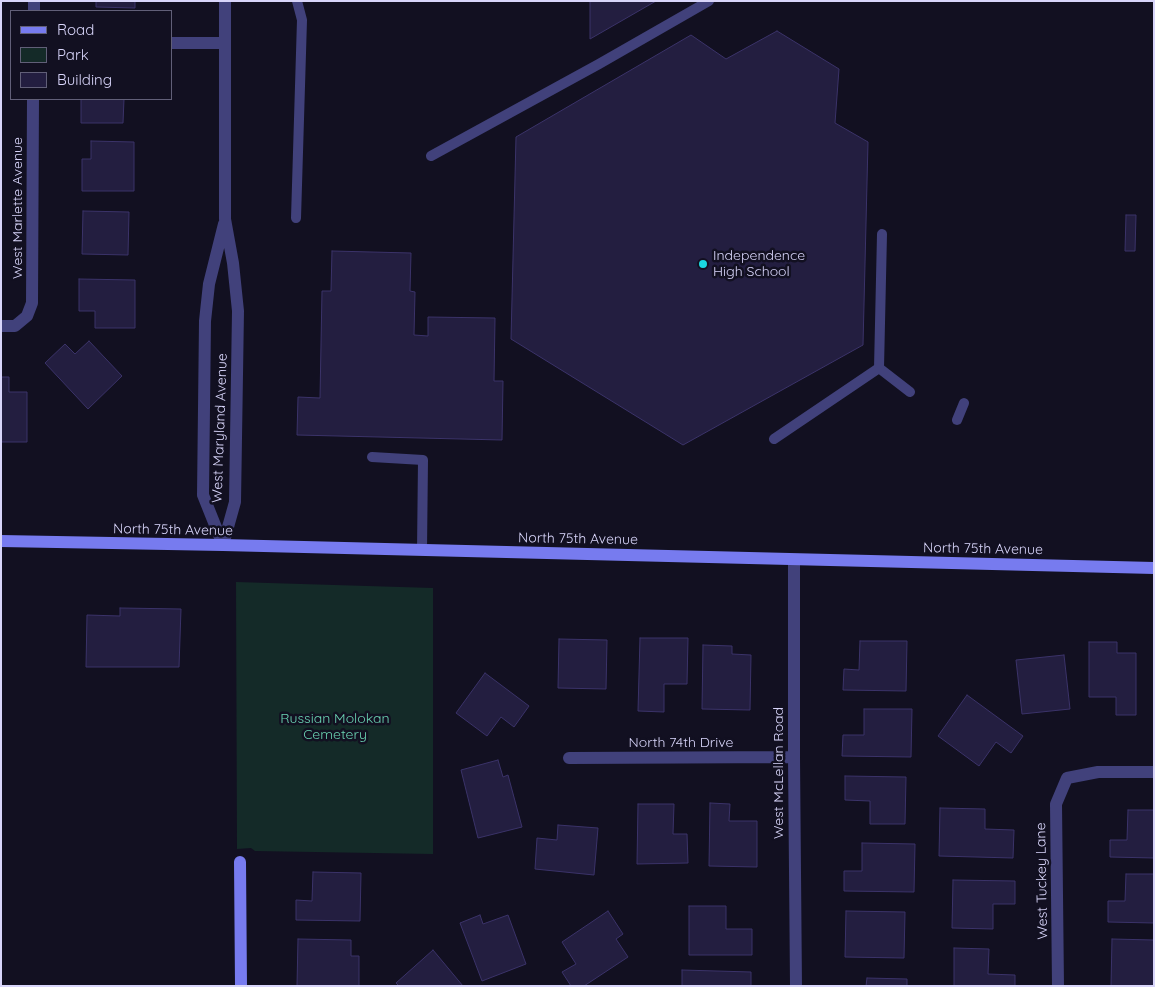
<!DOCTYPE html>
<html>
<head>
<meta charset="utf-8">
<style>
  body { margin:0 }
  #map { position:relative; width:1155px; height:987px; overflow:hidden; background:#121021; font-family:Quicksand,sans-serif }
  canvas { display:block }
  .frame { position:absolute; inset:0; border:2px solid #d8d5fa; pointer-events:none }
  .legend { position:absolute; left:10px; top:10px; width:162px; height:90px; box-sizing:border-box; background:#121021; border:1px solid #615f78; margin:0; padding:6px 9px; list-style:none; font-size:15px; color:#d8d5fa }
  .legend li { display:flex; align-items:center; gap:10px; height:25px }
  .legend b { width:25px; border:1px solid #615f78 }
</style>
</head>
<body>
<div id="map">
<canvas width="1155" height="987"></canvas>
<div class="frame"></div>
<ul class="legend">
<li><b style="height:6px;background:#777bef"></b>Road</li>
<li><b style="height:14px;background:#142a28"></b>Park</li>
<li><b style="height:14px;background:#231e40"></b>Building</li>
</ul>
</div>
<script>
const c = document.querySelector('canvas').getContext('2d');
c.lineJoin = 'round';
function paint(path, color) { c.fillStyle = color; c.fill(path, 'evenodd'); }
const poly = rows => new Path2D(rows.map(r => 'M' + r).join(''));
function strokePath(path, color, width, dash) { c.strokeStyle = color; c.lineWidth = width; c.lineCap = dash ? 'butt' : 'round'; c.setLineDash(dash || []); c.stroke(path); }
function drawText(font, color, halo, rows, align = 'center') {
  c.font = font + ' Quicksand,sans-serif'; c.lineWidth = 5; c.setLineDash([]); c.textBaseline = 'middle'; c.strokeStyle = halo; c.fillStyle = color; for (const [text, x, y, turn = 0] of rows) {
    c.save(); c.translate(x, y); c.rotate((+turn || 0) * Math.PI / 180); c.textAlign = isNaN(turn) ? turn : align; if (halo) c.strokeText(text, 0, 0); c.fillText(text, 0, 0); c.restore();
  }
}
const green = poly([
  [236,582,433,588,433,854,255,851,251,848,237,849]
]);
const building = poly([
  [96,1,135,1,135,8,96,7,96,1],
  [590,1,656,1,590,39,590,1],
  [777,31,839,69,835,123,868,142,863,345,683,445,511,339,516,137,691,35,726,59,777,31],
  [81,99,124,99,123,123,81,123,81,99],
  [91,141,134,142,134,191,82,191,82,159,91,159,91,141],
  [83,211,129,212,128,255,82,254,83,211],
  [1126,215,1136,215,1135,251,1125,251,1126,215],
  [332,251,411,253,410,291,415,292,414,335,428,336,428,317,495,318,494,381,503,381,502,440,297,435,298,397,320,398,322,291,331,291,332,251],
  [79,279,135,280,135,328,95,328,95,311,79,311,79,279],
  [89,341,122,376,88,409,45,363,65,344,75,354,89,341],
  [1,377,9,377,9,392,27,392,27,442,1,442,1,377],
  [120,608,181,609,179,667,86,667,87,615,120,616,120,608],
  [640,638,688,638,687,684,664,684,664,712,638,711,640,638],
  [559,639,607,640,606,689,558,688,559,639],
  [860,641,907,641,906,691,843,690,844,669,859,670,860,641],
  [1089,642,1117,642,1117,653,1136,653,1136,715,1116,715,1116,697,1089,697,1089,642],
  [703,645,732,646,732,654,751,655,750,710,702,709,703,645],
  [1064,655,1070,709,1022,714,1016,660,1064,655],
  [485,673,529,706,514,727,501,717,487,736,456,713,485,673],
  [967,695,1023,736,1011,753,996,742,979,766,938,736,967,695],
  [864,709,912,709,911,757,842,756,843,735,864,735,864,709],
  [498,760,503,777,508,775,522,827,478,838,461,770,498,760],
  [845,776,906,777,905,824,870,824,870,801,845,800,845,776],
  [710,803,730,804,729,821,757,821,757,867,709,866,710,803],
  [638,804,674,804,673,834,687,834,688,863,637,864,638,804],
  [940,808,985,809,985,829,1014,830,1013,858,939,856,940,808],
  [1128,810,1154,810,1154,858,1110,857,1110,840,1127,840,1128,810],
  [558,825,598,828,594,875,535,869,537,838,557,840,558,825],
  [862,843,915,844,914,892,844,891,844,871,862,871,862,843],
  [313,872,361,873,360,921,296,920,296,900,312,901,313,872],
  [1126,874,1154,874,1154,923,1108,922,1108,901,1125,901,1126,874],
  [953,880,1015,881,1015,904,993,904,993,929,952,928,953,880],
  [689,906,726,906,726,929,752,929,752,955,689,955,689,906],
  [608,911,623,934,616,939,628,957,584,986,571,986,562,972,576,964,562,942,608,911],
  [846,911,905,912,904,958,845,957,846,911],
  [480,915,483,924,508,915,526,964,482,981,460,923,480,915],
  [298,939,351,940,351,956,359,956,359,986,297,986,298,939],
  [1112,939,1154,940,1154,986,1111,986,1112,939],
  [954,948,989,949,988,974,1015,975,1015,986,954,986,954,948],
  [433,950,463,986,399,986,396,983,433,950],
  [682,970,751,972,751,986,682,986,682,970],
  [867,978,907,979,907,986,866,986,867,978]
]);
const lane = poly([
  [431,156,599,64,709,1],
  [296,218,302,20,297,1],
  [882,234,879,368,910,392],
  [957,420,964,403],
  [774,439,879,368],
  [372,457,423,460,422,550]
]);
const street = poly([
  [34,11,34,1],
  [171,43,225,43],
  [1,326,15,326,27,316,32,303,33,99],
  [223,545,235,502,238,311,233,263,225,219,225,1],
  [223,545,203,495,205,321,209,284,224,224],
  [794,560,794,757,796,986],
  [569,758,794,757],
  [1058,986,1056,804,1067,778,1098,772,1154,772]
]);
const secondary = poly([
  [1,541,223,545,1154,568],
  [240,862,241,986]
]);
const markers = [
  [703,264,5,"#1ad8e1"]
];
const streetNames = [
  ["West Marlette Avenue",18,208,-90],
  ["West Maryland Avenue",220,428,-88],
  ["North 75th Avenue",173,530,1],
  ["North 75th Avenue",578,539,1],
  ["North 75th Avenue",983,549,1],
  ["North 74th Drive",681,743],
  ["West McLellan Road",779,773,-90],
  ["West Tuckey Lane",1042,881,-91]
];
const poiNames = [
  ["Independence",713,256],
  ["High School",713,272]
];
const parkNames = [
  ["Russian Molokan",335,719],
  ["Cemetery",335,735]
];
paint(green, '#142a28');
paint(building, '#231e40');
strokePath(building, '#3b3369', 1);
strokePath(lane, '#41417b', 10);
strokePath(street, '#41417b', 12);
strokePath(secondary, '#777bef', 12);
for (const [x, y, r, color] of markers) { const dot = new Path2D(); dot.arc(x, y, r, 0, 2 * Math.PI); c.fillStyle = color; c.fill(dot); strokePath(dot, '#121021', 2); }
drawText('14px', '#d8d5fa', '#121021', streetNames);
drawText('14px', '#d8d5fa', '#121021', poiNames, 'left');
drawText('14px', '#6ad2b2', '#121021', parkNames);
</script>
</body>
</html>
